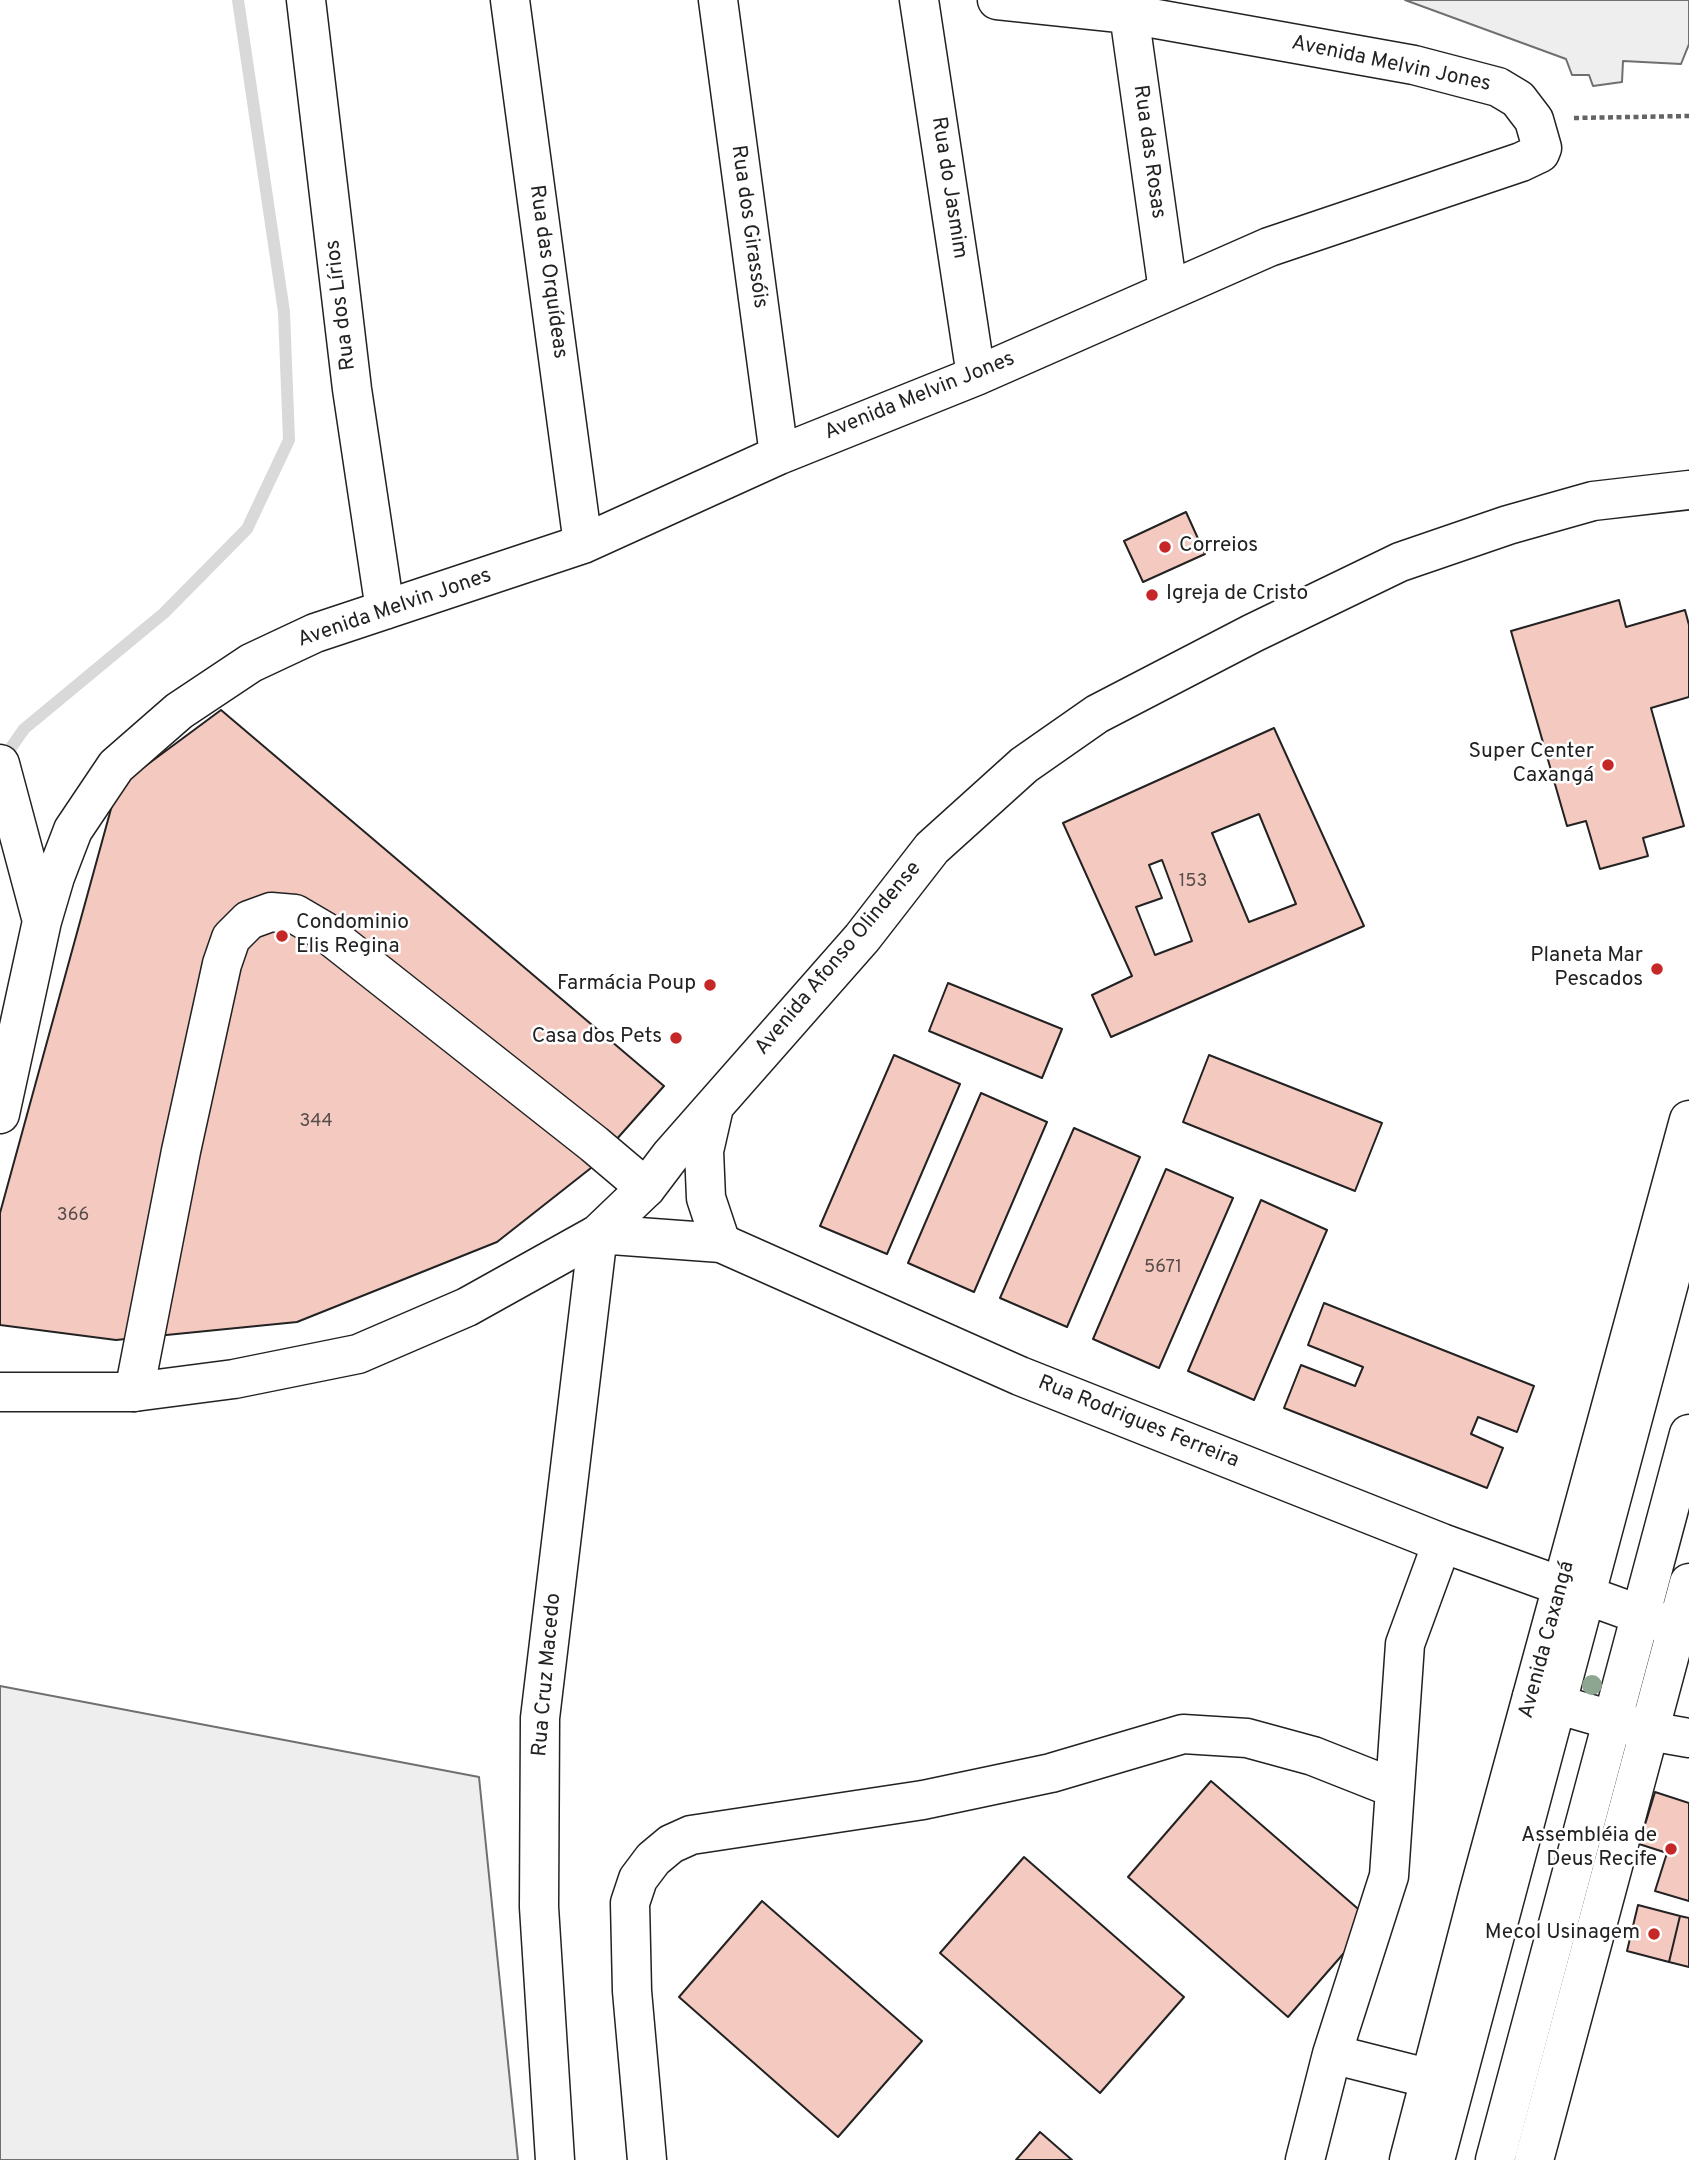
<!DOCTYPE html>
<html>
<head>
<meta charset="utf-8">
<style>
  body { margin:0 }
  canvas { display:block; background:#fff }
</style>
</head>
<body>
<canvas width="1689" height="2160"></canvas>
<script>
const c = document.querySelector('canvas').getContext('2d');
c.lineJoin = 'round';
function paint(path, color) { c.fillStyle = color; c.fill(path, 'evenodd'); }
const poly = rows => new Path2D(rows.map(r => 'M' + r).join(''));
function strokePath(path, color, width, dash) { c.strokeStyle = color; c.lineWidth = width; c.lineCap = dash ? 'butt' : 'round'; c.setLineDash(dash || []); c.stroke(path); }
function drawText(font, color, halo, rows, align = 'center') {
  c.font = font + ' Overpass,sans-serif'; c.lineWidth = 5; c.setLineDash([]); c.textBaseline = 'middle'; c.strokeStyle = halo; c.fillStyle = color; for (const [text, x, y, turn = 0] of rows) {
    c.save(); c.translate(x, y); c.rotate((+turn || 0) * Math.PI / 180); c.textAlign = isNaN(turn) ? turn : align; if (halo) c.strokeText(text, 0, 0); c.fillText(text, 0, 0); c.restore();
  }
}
const green = poly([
  [1405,0,1689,0,1689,44,1681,64,1623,61,1622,82,1593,86,1589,75,1572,75,1566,59,1405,0],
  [0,1686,479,1777,518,2160,0,2160,0,1686]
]);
const stream = poly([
  [1,762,24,729,164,613,247,529,289,440,284,312,238,0]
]);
const building = poly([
  [1186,512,1205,554,1143,582,1124,541,1186,512],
  [1619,600,1626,627,1685,610,1689,625,1689,697,1651,708,1684,826,1643,838,1648,856,1600,869,1586,821,1567,826,1511,631,1619,600],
  [221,710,664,1086,591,1168,497,1242,297,1322,116,1340,0,1325,0,1213,117,787,221,710],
  [1274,728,1364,926,1111,1037,1092,995,1132,976,1063,823,1274,728],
  [1259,814,1296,904,1249,922,1212,833,1259,814],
  [1162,860,1192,941,1155,955,1136,907,1162,898,1149,865,1162,860],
  [948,983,1062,1029,1042,1078,929,1031,948,983],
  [894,1055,960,1084,887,1254,820,1226,894,1055],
  [1209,1055,1382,1123,1355,1191,1183,1122,1209,1055],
  [981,1093,1047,1122,974,1292,908,1263,981,1093],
  [1074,1128,1140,1157,1067,1327,1000,1298,1074,1128],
  [1166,1169,1233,1198,1159,1368,1093,1339,1166,1169],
  [1261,1200,1327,1230,1254,1400,1188,1371,1261,1200],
  [1324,1303,1534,1386,1517,1432,1478,1417,1471,1434,1503,1448,1487,1488,1284,1408,1301,1365,1355,1386,1363,1367,1308,1345,1324,1303],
  [1211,1781,1372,1921,1288,2017,1128,1877,1211,1781],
  [1655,1792,1689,1803,1689,1901,1655,1891,1667,1853,1639,1844,1655,1792],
  [1024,1857,1184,1997,1100,2093,940,1953,1024,1857],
  [762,1901,922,2041,838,2137,679,1997,762,1901],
  [1638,1905,1680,1916,1669,1962,1627,1951,1638,1905],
  [1680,1916,1689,1918,1689,1967,1669,1962,1680,1916],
  [1040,2132,1072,2160,1016,2160,1040,2132]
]);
const path = poly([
  [1574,118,1689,116]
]);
const minor = poly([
  [306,0,352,389,385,610],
  [510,0,583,544],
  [718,0,779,455],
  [919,0,976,376],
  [1129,14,1168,291],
  [0,764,42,921],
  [0,1114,42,921,55,877,73,830,116,766,179,711,251,663,315,633,583,544,779,455,976,376,1269,247,1521,162,1540,153,1542,148,1534,120,1518,99,1498,87,1414,65,1129,14,997,0],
  [134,1392,181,1151,222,964,231,938,249,920,271,912,295,914,324,931,594,1144,646,1188],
  [1532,1697,1649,1731,1689,1738],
  [1332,2054,1431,2079],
  [555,2160,539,1907,540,1718,598,1234,721,1243,1020,1376,1442,1543,1677,1628],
  [647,2160,632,1991,630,1903,638,1879,653,1859,671,1844,691,1835,923,1800,1051,1773,1183,1734,1247,1738,1313,1756,1394,1788],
  [1305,2160,1332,2054,1389,1876,1405,1644,1442,1543],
  [1435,2160,1689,1208],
  [1495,2160,1689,1434]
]);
const major = poly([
  [714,1107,704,1151,706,1198,721,1243],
  [0,1392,134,1392,234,1379,358,1354,467,1307,598,1234,646,1188,671,1155,862,938,932,848,1024,765,1097,714,1253,633,1400,562,1508,525,1593,501,1689,490],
  [1409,2160,1479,1891,1689,1120],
  [1534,2160,1689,1583]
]);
const trees = [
  [1592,1685]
];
const markers = [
  [1165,547,7,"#c62828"],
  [1152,595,7,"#c62828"],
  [1608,765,7,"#c62828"],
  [282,936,7,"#c62828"],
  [1657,969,7,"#c62828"],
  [710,985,7,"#c62828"],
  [676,1038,7,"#c62828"],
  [1671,1849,7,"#c62828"],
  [1654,1934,7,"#c62828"]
];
const numberNames = [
  ["153",1193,882],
  ["344",316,1122],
  ["366",73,1216],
  ["5671",1163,1268]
];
const streetNames = [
  ["Avenida Melvin Jones",1391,65,12],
  ["Rua das Rosas",1148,152,82],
  ["Rua do Jasmim",948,188,81],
  ["Rua dos Girassóis",748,227,82],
  ["Rua das Orquídeas",547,272,82],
  ["Rua dos Lírios",342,305,-97],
  ["Avenida Melvin Jones",920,397,-22],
  ["Avenida Melvin Jones",395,609,-19],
  ["Avenida Afonso Olindense",839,959,-50],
  ["Rua Rodrigues Ferreira",1138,1423,22],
  ["Avenida Caxangá",1548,1640,-75],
  ["Rua Cruz Macedo",548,1675,-85]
];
const poiNames = [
  ["Correios",1179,547,"left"],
  ["Igreja de Cristo",1166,595,"left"],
  ["Super Center",1594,753],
  ["Caxangá",1594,777],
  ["Condominio",296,924,"left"],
  ["Elis Regina",296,948,"left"],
  ["Planeta Mar",1643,957],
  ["Pescados",1643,981],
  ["Farmácia Poup",696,985],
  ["Casa dos Pets",662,1038],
  ["Assembléia de",1657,1837],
  ["Deus Recife",1657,1861],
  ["Mecol Usinagem",1640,1934]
];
paint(green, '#eee');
strokePath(green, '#6f6f6f', 2);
strokePath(stream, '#d9d9d9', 12);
paint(building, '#f3c9c0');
strokePath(building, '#222', 2);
strokePath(minor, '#222', 41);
strokePath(major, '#222', 41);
strokePath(path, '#646464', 4.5, [5, 3.5]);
strokePath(minor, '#fff', 38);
strokePath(major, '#fff', 38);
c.fillStyle = '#8da692';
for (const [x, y] of trees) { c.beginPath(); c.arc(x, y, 10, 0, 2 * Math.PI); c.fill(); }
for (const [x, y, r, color] of markers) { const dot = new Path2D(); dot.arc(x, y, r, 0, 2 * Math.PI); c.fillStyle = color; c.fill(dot); strokePath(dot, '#fff', 2.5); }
drawText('18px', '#564c4a', null, numberNames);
drawText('21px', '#222', '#fff', streetNames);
drawText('21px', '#222', '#fff', poiNames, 'right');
</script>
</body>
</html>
